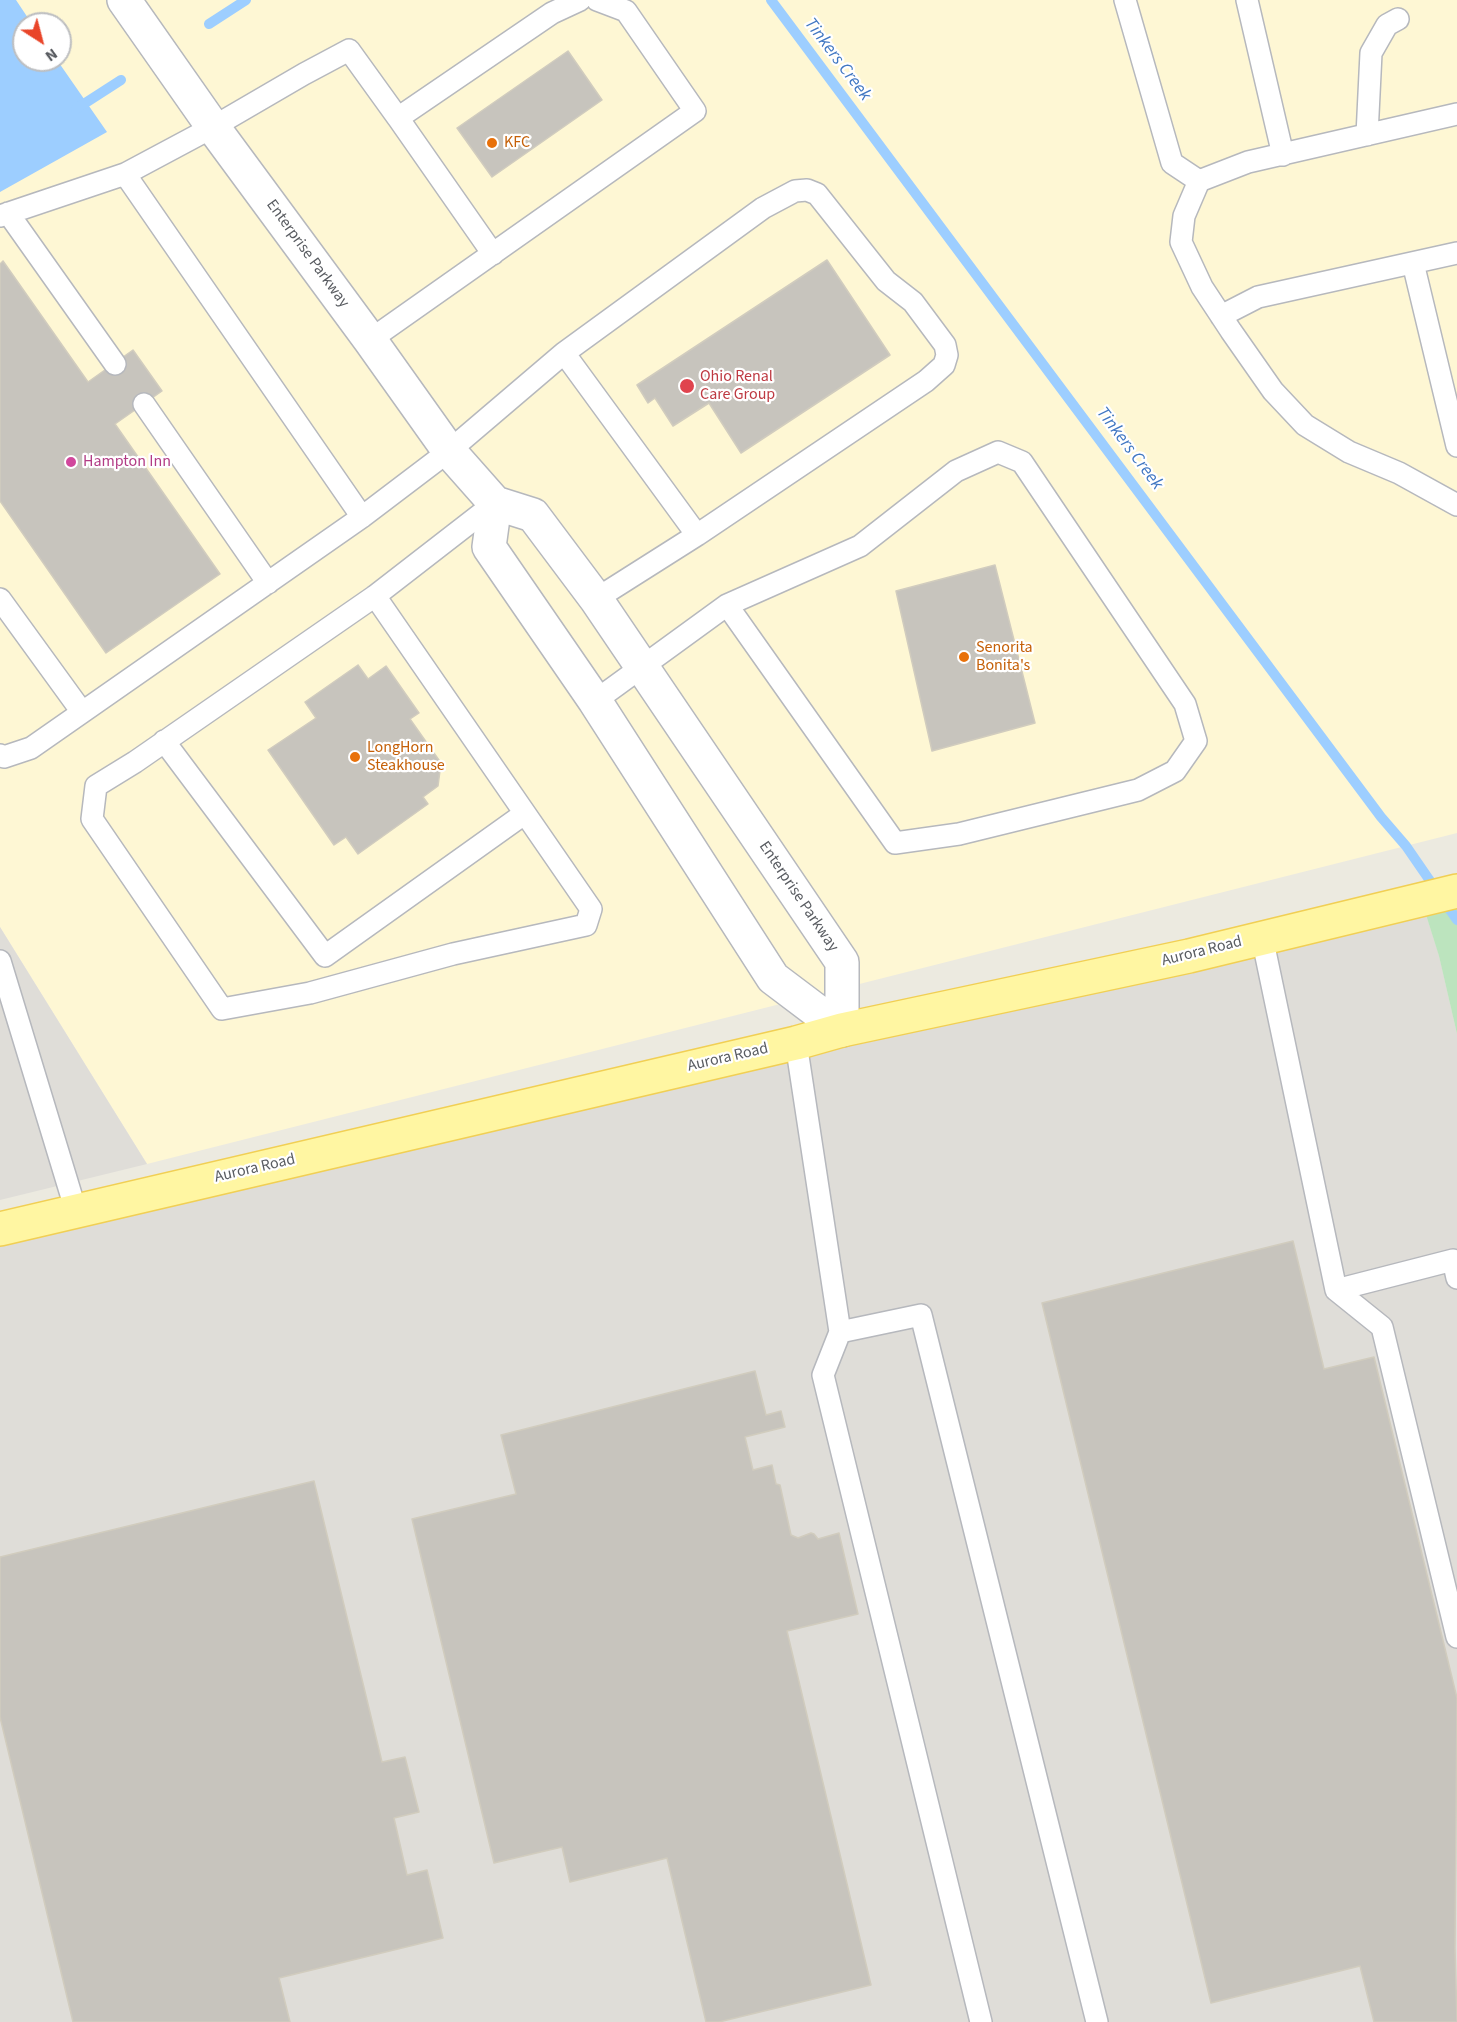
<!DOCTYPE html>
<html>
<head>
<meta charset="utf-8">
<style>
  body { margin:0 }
  #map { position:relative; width:1457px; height:2022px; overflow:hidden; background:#eceae0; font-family:"Source Sans 3",sans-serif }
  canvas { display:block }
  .north { position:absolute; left:12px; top:12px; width:60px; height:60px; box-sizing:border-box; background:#fff; border:2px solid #bdbec0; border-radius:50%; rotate:144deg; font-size:16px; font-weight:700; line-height:24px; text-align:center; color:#595c61 }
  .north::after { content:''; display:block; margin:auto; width:21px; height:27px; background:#e94529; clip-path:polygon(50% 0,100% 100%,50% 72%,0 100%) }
</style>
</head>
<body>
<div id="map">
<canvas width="1457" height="2022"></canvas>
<div class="north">N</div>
</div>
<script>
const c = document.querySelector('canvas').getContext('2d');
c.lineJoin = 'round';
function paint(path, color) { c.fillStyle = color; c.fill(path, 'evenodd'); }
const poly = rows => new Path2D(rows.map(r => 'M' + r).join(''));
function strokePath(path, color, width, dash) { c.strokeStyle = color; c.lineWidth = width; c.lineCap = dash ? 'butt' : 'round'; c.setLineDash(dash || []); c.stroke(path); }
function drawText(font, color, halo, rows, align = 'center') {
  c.font = font + ' "Source Sans 3",sans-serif'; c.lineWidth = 4.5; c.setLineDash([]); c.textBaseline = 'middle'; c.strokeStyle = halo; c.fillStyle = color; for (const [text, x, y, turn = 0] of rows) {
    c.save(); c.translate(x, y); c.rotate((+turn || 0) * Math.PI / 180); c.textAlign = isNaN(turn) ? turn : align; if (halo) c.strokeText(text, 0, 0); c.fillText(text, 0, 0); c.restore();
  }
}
const commercial = poly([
  [0,0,1457,0,1457,833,147,1164,0,927],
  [24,24,60,24,60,60,24,60]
]);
const industrial = poly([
  [1421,899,1439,955,1457,1034,1457,2022,0,2022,0,1229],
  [0,927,147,1164,0,1200]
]);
const green = poly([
  [1457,891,1457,1034,1439,956,1421,899]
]);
const water = poly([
  [0,0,16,0,32,24,24,24,24,60,57,60,107,132,0,192]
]);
const stream = poly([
  [771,0,1381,817,1406,846,1457,920],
  [209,24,246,0],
  [76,109,121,80]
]);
const building = poly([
  [568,51,602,100,492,177,457,128,568,51],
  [827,260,890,355,741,453,709,403,673,426,655,398,648,403,637,385,827,260],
  [3,261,88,382,133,350,162,391,115,424,220,574,106,653,0,501,0,264,3,261],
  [995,565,1035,723,932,751,896,591,995,565],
  [358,665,368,679,386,666,419,713,410,719,441,763,438,786,423,797,428,804,358,854,346,837,334,845,268,750,316,718,305,702,358,665],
  [1293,1241,1324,1369,1374,1357,1457,1698,1455,1948,1457,2022,1374,2022,1360,1966,1211,2003,1042,1303,1293,1241],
  [755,1371,766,1415,781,1411,785,1427,745,1437,753,1470,772,1465,776,1484,780,1485,791,1535,798,1538,811,1533,814,1534,818,1539,839,1533,858,1614,787,1631,871,1985,719,2022,706,2022,667,1858,570,1882,562,1847,494,1863,412,1519,516,1494,501,1435,755,1371],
  [314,1481,382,1762,405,1757,419,1812,394,1818,407,1875,427,1870,443,1938,279,1978,290,2022,73,2022,0,1717,0,1557,314,1481]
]);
const lane = poly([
  [1125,0,1172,163,1199,181],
  [1247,0,1283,155],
  [1457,114,1248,162,1199,181,1184,216,1181,242,1202,287,1231,331,1273,391,1305,425,1349,452,1399,473,1457,505],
  [398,118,493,254],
  [1367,135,1371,53,1387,25,1398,19],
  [125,174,362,517],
  [8,213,115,364],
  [0,216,125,174,213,127,304,74,349,50,398,118,552,13,580,0],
  [1413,263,1457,446],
  [1221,316,1258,297,1457,253],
  [370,340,695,111,626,11,597,0],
  [564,353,697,535],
  [144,404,268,583],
  [375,596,591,909,586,925,453,954,310,993,222,1009,92,819,96,786,135,762,375,596,495,503],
  [0,599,82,712],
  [595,701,727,605,860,546,956,471,998,452,1022,462,1185,704,1196,741,1175,771,1138,790,959,834,895,843,727,605],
  [164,741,325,956,524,814],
  [0,755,4,757,31,748,362,517,449,451,564,353,763,208,795,191,807,190,817,194,886,281,913,302,945,345,947,355,944,365,926,381,697,535,596,599],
  [1262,937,1336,1290,1382,1327,1457,1637],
  [0,961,76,1211],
  [796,1043,840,1332,823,1375,981,2022],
  [1336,1290,1453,1260,1457,1278],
  [840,1332,921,1315,1097,2022]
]);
const street = poly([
  [124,0,213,127,370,340,449,451,495,503,533,515,596,599,842,962,842,1030],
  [495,503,489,547,595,701,773,978,842,1030]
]);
const primary = poly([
  [0,1229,796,1043,842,1030,1189,956,1457,891]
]);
const markers = [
  [492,143,6,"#e8710a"],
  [687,386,8,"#e0444e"],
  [71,462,6,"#d1479c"],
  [964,657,6,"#e8710a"],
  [355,757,6,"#e8710a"]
];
const foodNames = [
  ["KFC",504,143],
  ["Senorita",976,648],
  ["Bonita's",976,666],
  ["LongHorn",367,748],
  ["Steakhouse",367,766]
];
const streetNames = [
  ["Enterprise Parkway",307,254,54],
  ["Enterprise Parkway",798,897,56],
  ["Aurora Road",1202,952,-14],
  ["Aurora Road",728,1058,-13],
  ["Aurora Road",255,1169,-13]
];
const healthNames = [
  ["Ohio Renal",700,377],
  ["Care Group",700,395]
];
const hotelNames = [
  ["Hampton Inn",83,462]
];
const waterNames = [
  ["Tinkers Creek",837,60,53],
  ["Tinkers Creek",1129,449,53]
];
paint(commercial, '#fef7d4');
paint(industrial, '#dfddd8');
paint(green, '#bce4be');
paint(water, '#9dceff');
strokePath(stream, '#9dceff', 10);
paint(building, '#c7c4bd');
strokePath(building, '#d1ccbe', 1.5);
strokePath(lane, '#b6b8bd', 24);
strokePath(street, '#b6b8bd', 36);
strokePath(primary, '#f1cf54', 36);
strokePath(lane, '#fff', 21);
strokePath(street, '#fff', 33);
strokePath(primary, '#fff6a2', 33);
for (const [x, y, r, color] of markers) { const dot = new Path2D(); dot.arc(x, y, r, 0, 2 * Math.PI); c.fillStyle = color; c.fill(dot); strokePath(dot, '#fff', 2); }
drawText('16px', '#c56008', '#fff', foodNames, 'left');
drawText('16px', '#595c61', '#fff', streetNames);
drawText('16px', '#be3a42', '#fff', healthNames, 'left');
drawText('16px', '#b23c85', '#fff', hotelNames, 'left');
drawText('italic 18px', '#4077c2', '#fff', waterNames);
</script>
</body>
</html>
